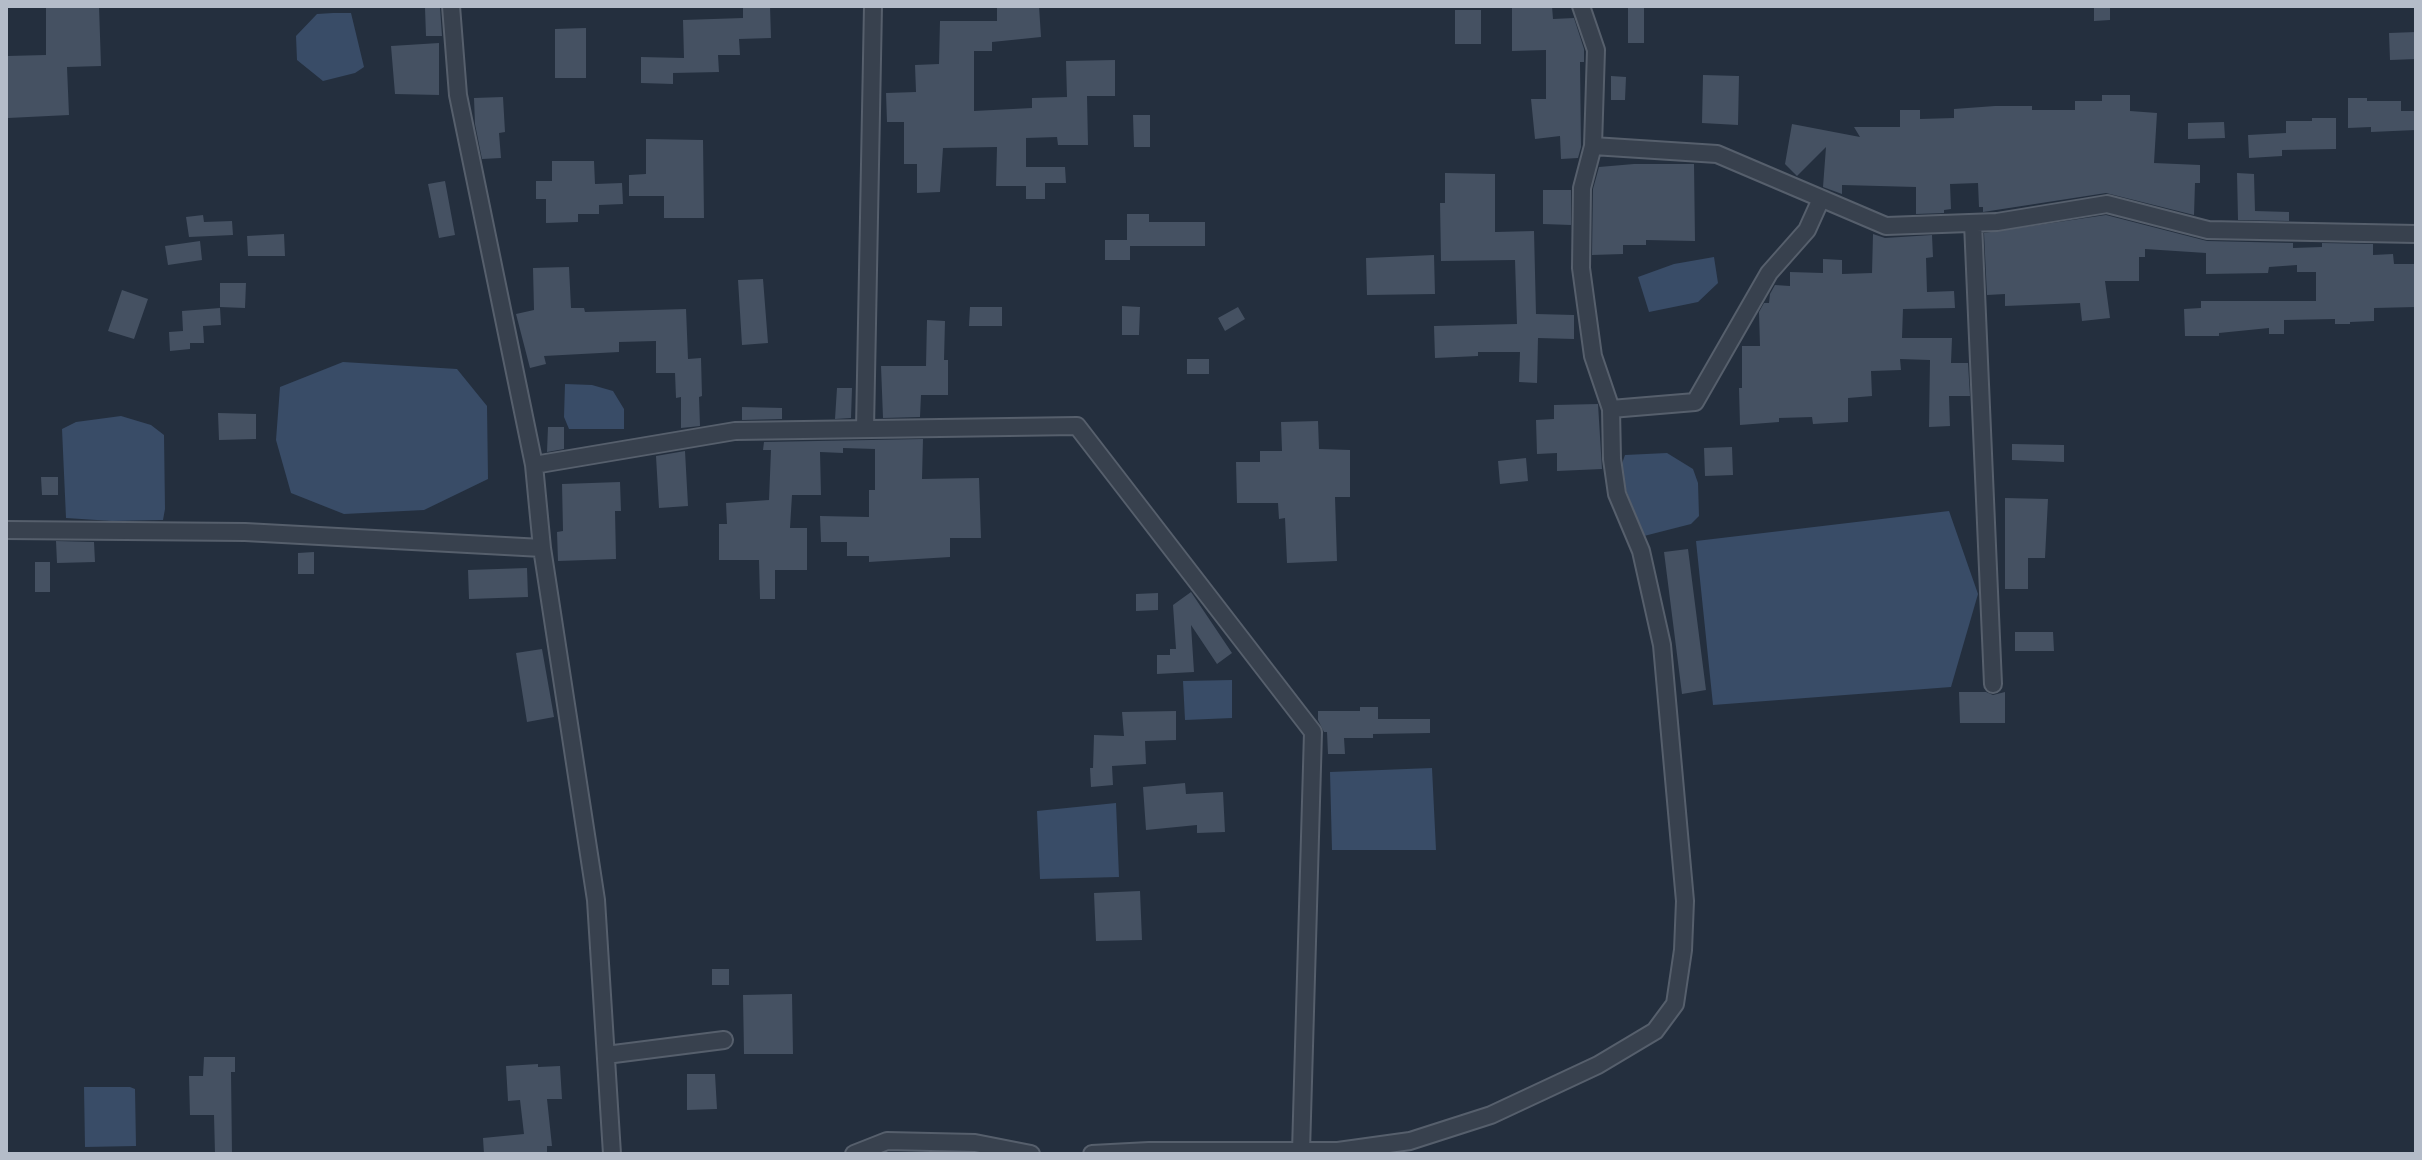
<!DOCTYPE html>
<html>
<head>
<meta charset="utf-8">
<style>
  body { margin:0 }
  #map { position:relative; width:2422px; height:1160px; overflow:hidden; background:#242f3e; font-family:"Alegreya Sans",sans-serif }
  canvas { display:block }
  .frame { position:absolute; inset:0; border:8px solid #b4bcc9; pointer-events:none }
</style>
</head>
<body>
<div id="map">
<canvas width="2422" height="1160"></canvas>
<div class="frame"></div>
</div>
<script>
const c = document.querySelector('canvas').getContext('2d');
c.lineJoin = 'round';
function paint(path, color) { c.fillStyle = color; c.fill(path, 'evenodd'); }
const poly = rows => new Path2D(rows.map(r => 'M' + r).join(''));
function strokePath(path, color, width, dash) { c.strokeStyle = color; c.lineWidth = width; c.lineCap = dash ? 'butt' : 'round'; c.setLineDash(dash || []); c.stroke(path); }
const water = poly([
  [333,13,351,13,364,67,355,73,323,81,297,60,296,36,317,14],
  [1714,257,1718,283,1698,302,1649,312,1638,277,1674,264],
  [343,362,457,369,487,406,488,479,424,510,344,514,291,493,276,440,280,387],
  [565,384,592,385,613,391,624,409,624,429,569,429,564,417],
  [121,416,151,425,164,435,165,509,163,520,112,521,66,518,62,429,76,422],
  [1667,453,1693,469,1698,483,1699,516,1691,524,1644,536,1619,472,1625,455],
  [1949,511,1978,594,1951,687,1713,705,1696,541],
  [1232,680,1232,718,1185,720,1183,681],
  [1432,768,1436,850,1332,850,1330,772],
  [1116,803,1119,877,1040,879,1037,811],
  [84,1087,130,1087,135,1089,136,1146,85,1147]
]);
const building = poly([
  [46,6,99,6,101,66,67,67,69,115,8,118,7,56,46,55],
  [743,6,770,6,771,38,739,39,740,55,718,55,719,72,673,73,673,84,641,83,641,57,684,58,683,20,743,18],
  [997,6,1039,6,1041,37,992,42,992,51,974,51,974,111,1032,108,1032,98,1067,97,1066,61,1115,60,1115,96,1087,96,1088,145,1058,145,1057,137,1026,138,1026,167,1065,167,1066,183,1045,183,1045,199,1026,199,1026,186,996,186,997,147,943,148,940,192,917,193,917,164,904,164,904,122,887,122,886,93,916,92,915,65,939,64,940,21,997,21],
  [1512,6,1552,6,1553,19,1574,18,1584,49,1584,62,1580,62,1581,147,1578,158,1561,159,1560,136,1535,139,1531,99,1546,99,1546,50,1512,51],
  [1628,6,1644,6,1644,43,1628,43],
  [2094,6,2110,6,2110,20,2094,21],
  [440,7,442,36,426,36,425,8],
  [1455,10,1481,10,1481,44,1455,44],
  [586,28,586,78,555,78,555,29],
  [2416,32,2416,59,2390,60,2389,33],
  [439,43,439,95,395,94,391,46],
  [1703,75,1739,76,1738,125,1702,123],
  [1611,76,1626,77,1625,100,1611,100],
  [2102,95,2130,95,2130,111,2157,113,2154,163,2200,165,2200,183,2195,183,2194,215,2106,193,1983,212,1983,207,1979,207,1978,183,1950,184,1951,209,1944,210,1944,213,1916,214,1916,187,1842,185,1842,194,1823,187,1826,147,1797,176,1785,164,1792,124,1860,137,1854,127,1900,127,1900,110,1920,110,1920,119,1954,118,1954,109,1995,106,2032,106,2032,110,2075,110,2075,101,2102,101],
  [503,97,505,132,499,133,501,158,482,159,475,124,474,98],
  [2348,98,2367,98,2367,101,2401,101,2401,111,2416,111,2416,130,2371,132,2371,127,2348,128],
  [1133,115,1150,115,1150,147,1134,147],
  [2312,118,2336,118,2336,149,2282,150,2282,156,2249,158,2248,135,2286,133,2286,121,2312,121],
  [2224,122,2225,138,2188,139,2188,123],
  [646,139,703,140,704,218,664,218,664,196,629,196,629,175,646,174],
  [552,161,594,161,595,184,622,183,623,204,599,205,599,214,578,214,578,222,546,223,546,199,536,199,536,181,552,181],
  [1634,164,1694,164,1695,241,1646,240,1646,245,1623,245,1623,254,1592,255,1593,189,1599,167],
  [1445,173,1495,174,1495,232,1534,231,1536,314,1574,315,1574,339,1538,338,1537,383,1519,382,1520,352,1478,352,1478,356,1435,358,1434,326,1517,324,1515,260,1441,261,1440,203,1445,203],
  [2237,173,2254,174,2255,211,2289,212,2289,221,2238,220],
  [445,181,455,235,439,238,428,184],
  [1543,190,1571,190,1571,225,1543,224],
  [1127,214,1149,214,1149,222,1205,222,1205,246,1130,246,1130,260,1105,260,1105,240,1127,240],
  [203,215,204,222,232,221,233,235,189,237,186,217],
  [2106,215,2207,241,2293,243,2293,248,2322,247,2322,243,2373,244,2373,255,2393,254,2394,264,2416,264,2416,307,2374,308,2374,321,2350,322,2350,324,2335,324,2335,319,2284,320,2284,334,2269,334,2269,328,2219,333,2219,336,2185,336,2184,309,2201,308,2201,301,2316,301,2316,272,2297,272,2297,265,2269,267,2268,273,2206,274,2206,253,2145,249,2145,257,2139,257,2139,281,2105,281,2110,318,2082,321,2080,303,2005,306,2005,294,1987,295,1984,233],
  [284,234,285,256,248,256,247,236],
  [1873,234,1885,238,1932,235,1933,257,1926,258,1927,292,1954,291,1955,308,1903,309,1902,338,1952,338,1951,363,1968,363,1970,396,1949,396,1950,426,1929,427,1930,360,1900,359,1901,370,1871,371,1872,396,1848,398,1848,422,1813,424,1812,417,1779,418,1779,422,1740,425,1739,388,1742,388,1742,346,1760,346,1759,312,1764,303,1769,303,1770,294,1775,285,1790,286,1790,272,1823,273,1823,259,1842,260,1842,274,1872,273],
  [200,241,202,260,168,265,165,246],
  [1434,255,1435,294,1367,295,1366,258],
  [569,267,571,308,584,308,585,312,686,309,688,359,701,358,702,396,699,397,700,426,681,428,681,397,676,398,675,373,656,373,656,341,619,342,619,352,544,356,546,364,530,368,516,314,534,310,533,268],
  [763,279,768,343,742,345,738,280],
  [220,283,246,283,245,308,220,307],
  [122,290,148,299,134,339,108,331],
  [1122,306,1140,307,1139,335,1122,335],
  [970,307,1002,307,1002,326,969,326],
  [1238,307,1245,319,1225,331,1218,318],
  [220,308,221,325,203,326,204,343,190,343,190,349,170,351,169,332,183,331,182,311],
  [927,320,945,321,944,360,948,360,948,395,921,395,920,417,883,418,881,366,926,366],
  [1187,359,1209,359,1209,374,1187,374],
  [837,388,852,388,851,418,835,419],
  [1598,404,1602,469,1557,471,1557,453,1537,454,1536,420,1554,419,1554,405],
  [742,407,782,408,782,419,742,420],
  [218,413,256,414,256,439,219,440],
  [1318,421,1319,449,1350,450,1350,497,1335,497,1337,561,1287,563,1285,518,1279,519,1278,503,1237,503,1236,462,1260,462,1260,451,1282,451,1281,422],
  [548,427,564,427,564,449,547,452],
  [923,439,922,479,979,478,981,538,950,538,950,557,869,562,869,556,847,556,847,542,821,542,820,516,869,517,869,490,875,490,875,449,843,448,843,453,820,452,821,495,792,495,790,528,807,528,807,570,775,570,775,599,760,599,759,560,719,560,719,524,727,524,726,503,769,500,771,450,763,450,764,442],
  [2012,444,2064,445,2064,462,2012,460],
  [1732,447,1733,475,1705,476,1704,448],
  [685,451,688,506,659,508,656,456],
  [1526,458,1528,481,1500,484,1498,461],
  [41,477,58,477,58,495,42,495],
  [620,482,621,511,615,511,616,559,558,561,557,532,563,531,562,484],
  [2005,498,2048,499,2045,558,2028,558,2028,589,2005,589],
  [56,541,94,542,95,562,57,563],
  [1688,549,1706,690,1682,694,1664,552],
  [314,552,314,574,298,574,298,553],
  [35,562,50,562,50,592,35,592],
  [527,568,528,597,469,599,468,570],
  [1191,592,1232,653,1217,664,1191,625,1194,672,1157,674,1157,655,1170,655,1170,649,1176,649,1173,605],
  [1158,593,1158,610,1136,611,1136,594],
  [2015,632,2053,632,2054,651,2015,651],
  [542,649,554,717,527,722,516,653],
  [1959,692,1986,692,1993,695,2005,692,2005,723,1960,723],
  [1360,707,1378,707,1378,719,1430,719,1430,733,1373,734,1373,738,1344,738,1345,754,1328,754,1327,732,1324,732,1318,720,1318,711,1360,711],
  [1176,711,1176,740,1145,741,1146,764,1112,766,1113,785,1091,787,1090,768,1093,768,1094,735,1124,736,1122,712],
  [1185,783,1186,794,1223,792,1225,832,1197,833,1197,825,1146,830,1143,787],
  [1140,891,1142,940,1096,941,1094,893],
  [712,969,729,969,729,985,712,985],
  [792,994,793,1054,744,1054,743,995],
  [204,1057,235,1057,235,1072,231,1072,232,1154,215,1154,214,1115,190,1115,189,1076,203,1076],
  [538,1064,538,1067,560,1066,562,1099,547,1099,552,1146,547,1146,547,1154,484,1154,483,1138,524,1134,520,1100,508,1101,506,1066],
  [687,1074,715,1074,717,1109,687,1110]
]);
const minor = poly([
  [451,6,458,95,534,465],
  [1581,6,1596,50,1593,146,1717,154,1886,226,1997,222,2107,204,2208,230,2416,234],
  [1593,146,1582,188,1581,268,1593,356,1611,409],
  [1973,223,1993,684],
  [865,429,873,6],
  [6,530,245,532,542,548],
  [606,1055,724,1040],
  [612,1154,596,900,542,548,534,465,735,431,1077,426,1313,732,1301,1151],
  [854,1154,887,1141,975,1143,1031,1154],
  [1092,1154,1149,1151,1338,1151,1410,1141,1491,1115,1598,1065,1655,1031,1675,1004,1683,950,1685,901,1662,645,1641,551,1617,494,1612,459,1611,409,1695,402,1769,273,1807,230,1821,199]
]);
paint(water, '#394c67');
paint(building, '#455162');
strokePath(minor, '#565f6c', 20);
strokePath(minor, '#38414e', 16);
</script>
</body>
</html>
